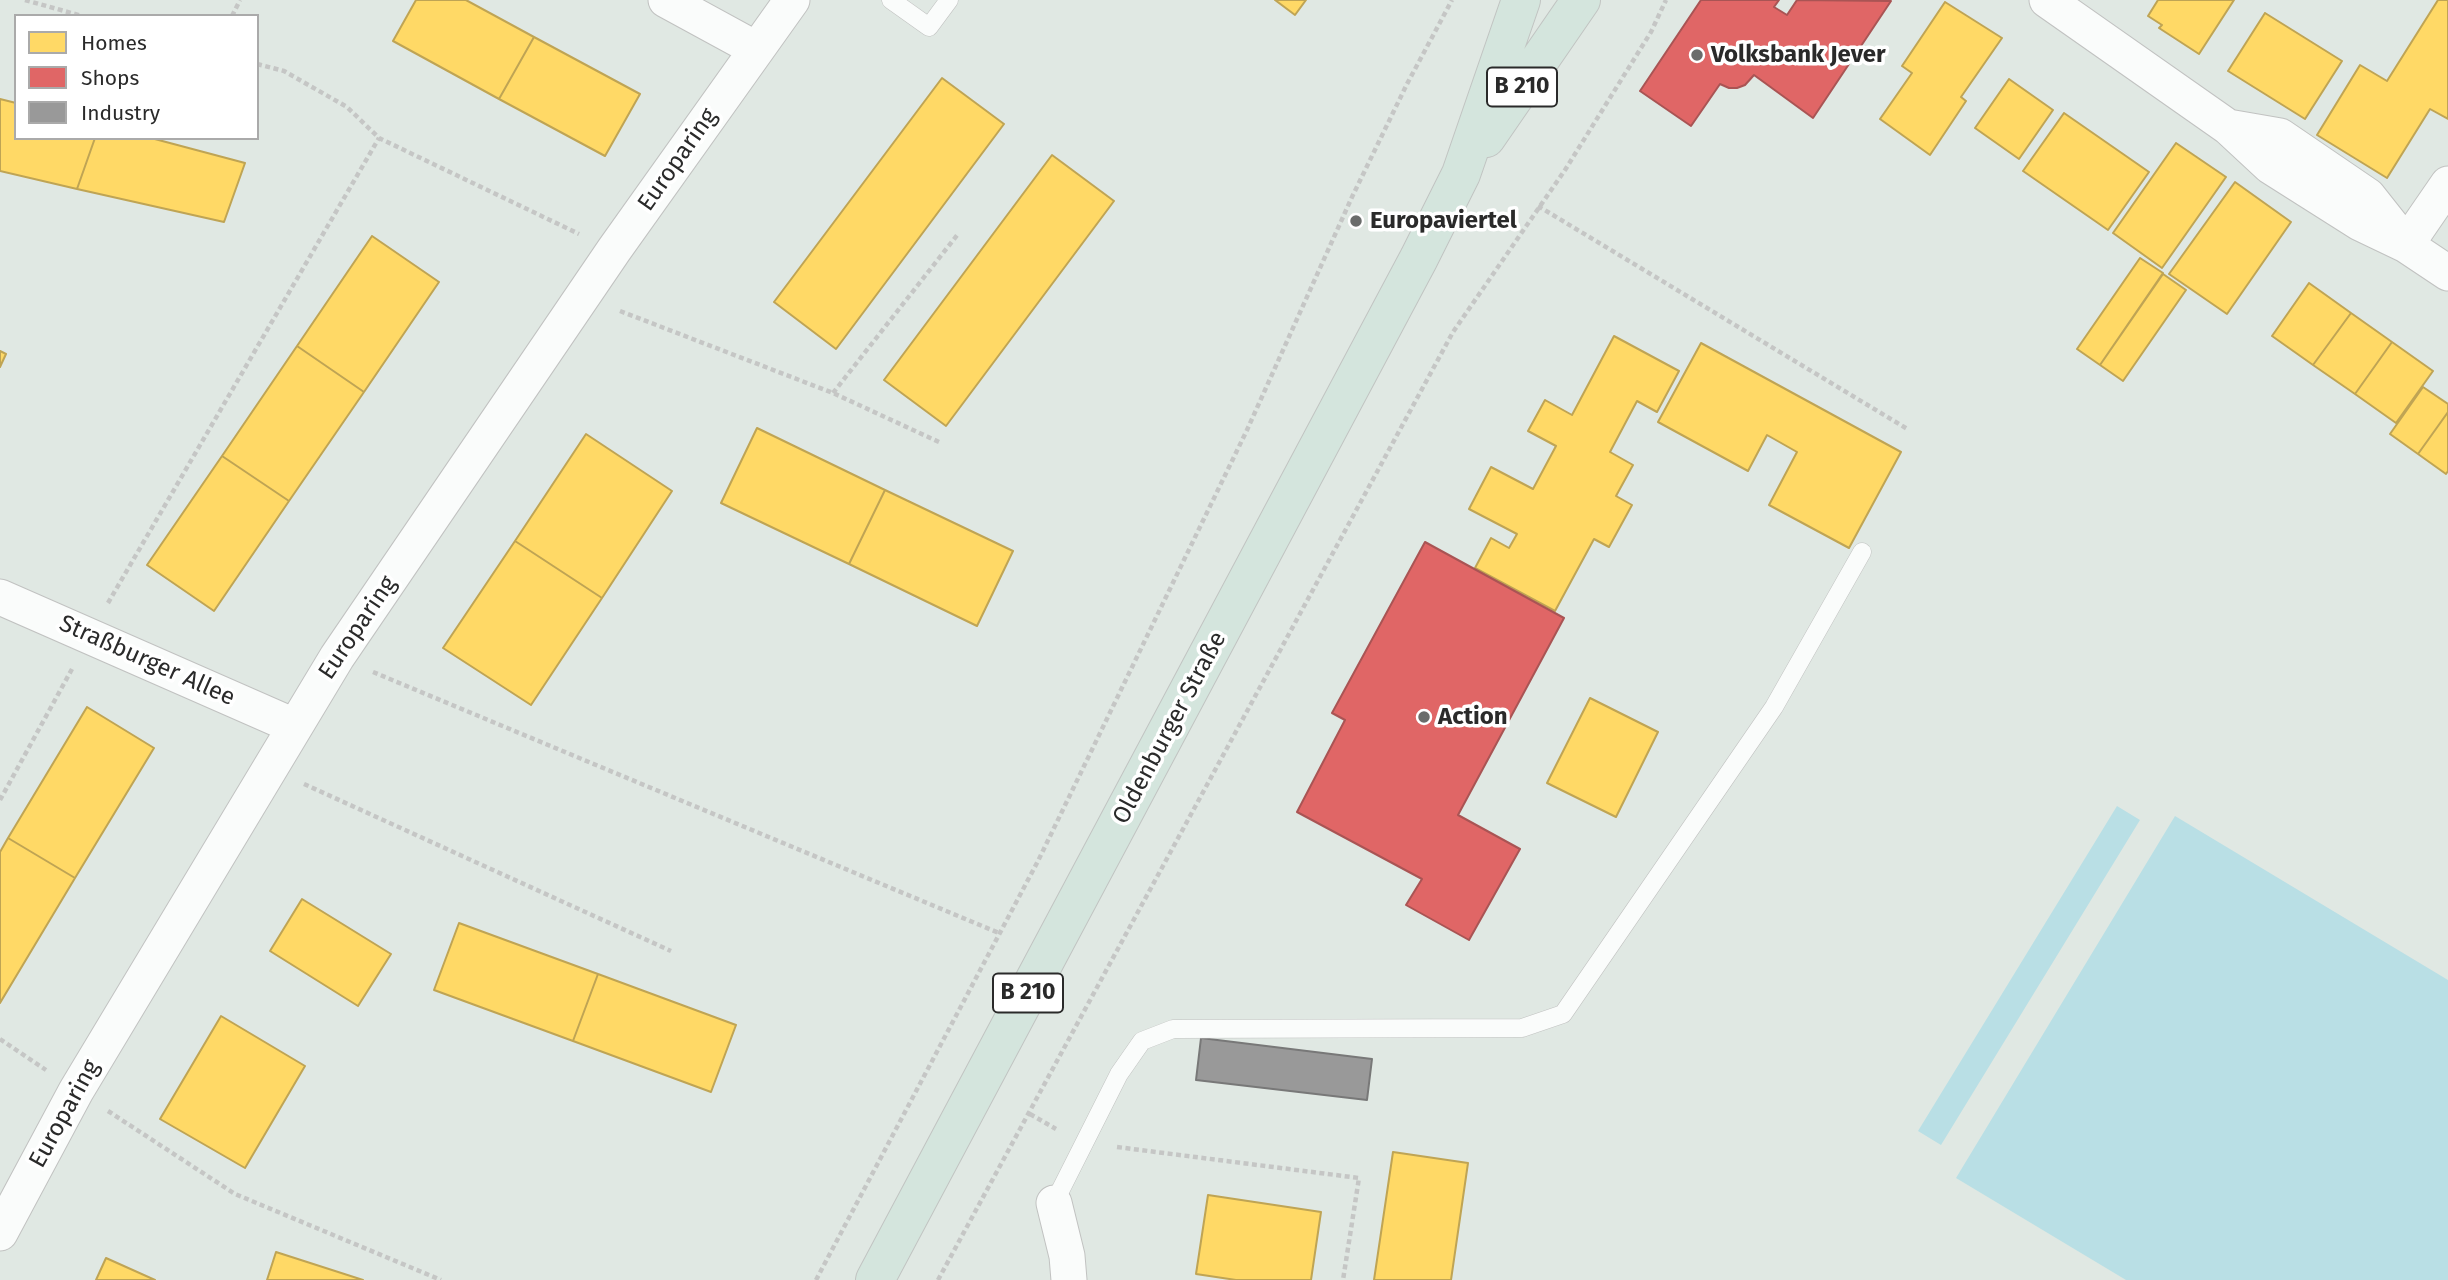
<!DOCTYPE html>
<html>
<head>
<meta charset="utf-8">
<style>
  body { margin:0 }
  #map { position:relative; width:2448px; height:1280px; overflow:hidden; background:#e0e8e3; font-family:"Fira Sans",sans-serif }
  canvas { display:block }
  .legend { position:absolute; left:14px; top:14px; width:245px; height:126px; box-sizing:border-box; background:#fff; border:2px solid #aaa; margin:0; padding:9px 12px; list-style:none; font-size:21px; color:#2a2a2a }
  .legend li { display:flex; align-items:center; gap:14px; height:35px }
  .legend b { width:35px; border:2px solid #aaa }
</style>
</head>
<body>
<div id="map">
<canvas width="2448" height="1280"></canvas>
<ul class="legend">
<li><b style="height:19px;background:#ffd966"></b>Homes</li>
<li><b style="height:19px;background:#e06666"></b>Shops</li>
<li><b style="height:19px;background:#999"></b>Industry</li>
</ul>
</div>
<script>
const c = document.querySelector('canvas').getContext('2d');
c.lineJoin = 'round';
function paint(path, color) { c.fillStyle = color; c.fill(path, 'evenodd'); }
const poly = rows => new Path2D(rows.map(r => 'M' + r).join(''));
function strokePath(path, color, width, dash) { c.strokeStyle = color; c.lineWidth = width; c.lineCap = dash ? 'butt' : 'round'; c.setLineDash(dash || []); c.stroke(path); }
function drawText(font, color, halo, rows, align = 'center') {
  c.font = font + ' "Fira Sans",sans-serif'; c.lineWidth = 7; c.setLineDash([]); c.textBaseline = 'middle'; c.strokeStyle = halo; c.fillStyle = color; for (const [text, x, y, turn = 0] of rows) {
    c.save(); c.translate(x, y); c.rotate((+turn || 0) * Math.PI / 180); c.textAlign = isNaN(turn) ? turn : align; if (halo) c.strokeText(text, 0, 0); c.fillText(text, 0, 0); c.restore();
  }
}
const pitch = poly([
  [2117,806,2140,820,1941,1145,1918,1131],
  [2175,816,2448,980,2448,1280,2126,1280,1956,1178]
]);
const homes = poly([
  [416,0,466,0,534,37,499,99,393,41,416,0],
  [1275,0,1306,0,1295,15,1275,0],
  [2158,0,2234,0,2199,54,2159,28,2162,25,2148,16,2158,0],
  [2438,0,2448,0,2448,119,2430,109,2387,178,2317,135,2360,65,2387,81,2438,0],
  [1945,2,2002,38,1961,97,1966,101,1930,155,1880,119,1912,73,1902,66,1945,2],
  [2265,13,2342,61,2305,119,2228,71,2265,13],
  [534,37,640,94,605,156,499,99,534,37],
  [942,78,1004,124,836,349,774,302,942,78],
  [2009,79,2053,110,2019,159,1975,128,2009,79],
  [0,99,16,103,16,138,95,138,77,189,0,171,0,99],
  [2064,113,2149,172,2108,230,2023,171,2064,113],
  [95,138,151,138,245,163,224,222,77,189,95,138],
  [2176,143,2226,177,2162,268,2113,233,2176,143],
  [1052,155,1114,201,946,426,884,380,1052,155],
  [2235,182,2291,222,2227,314,2169,274,2235,182],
  [372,236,439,282,364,392,297,346,372,236],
  [2140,258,2163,273,2100,365,2077,349,2140,258],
  [2163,274,2186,290,2123,381,2100,365,2163,274],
  [2309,283,2351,313,2313,365,2272,336,2309,283],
  [2351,313,2392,342,2355,394,2313,365,2351,313],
  [1614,336,1679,371,1657,412,1637,401,1610,452,1633,465,1616,496,1632,505,1609,547,1594,539,1555,611,1475,568,1491,538,1509,548,1517,534,1469,509,1491,467,1533,489,1556,446,1528,431,1545,400,1572,415,1614,336],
  [2392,342,2433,371,2396,423,2355,394,2392,342],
  [1701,343,1901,452,1849,548,1769,505,1797,452,1767,435,1748,471,1658,422,1701,343],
  [297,346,364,392,289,501,222,456,297,346],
  [0,351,6,354,0,367,0,351],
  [2423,387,2448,404,2448,412,2418,454,2390,434,2423,387],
  [2448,412,2448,471,2446,474,2418,454,2448,412],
  [757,428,885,490,849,564,721,503,757,428],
  [586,434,672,491,602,598,515,541,586,434],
  [222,456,289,501,214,611,147,565,222,456],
  [885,490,1013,551,977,626,849,564,885,490],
  [515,541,602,598,531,705,443,648,515,541],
  [1590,698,1658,732,1616,817,1547,783,1590,698],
  [87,707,154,748,75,878,8,838,87,707],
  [8,838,75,878,0,1003,0,852,8,838],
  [302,899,391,954,358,1006,270,951,302,899],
  [459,923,598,974,573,1041,434,990,459,923],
  [598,974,736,1025,711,1092,573,1041,598,974],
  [221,1016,305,1066,245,1168,160,1119,221,1016],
  [1393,1152,1468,1163,1451,1280,1374,1280,1393,1152],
  [1208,1195,1321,1212,1311,1280,1236,1280,1196,1274,1208,1195],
  [276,1252,363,1280,267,1280,276,1252],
  [106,1258,155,1280,96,1280,106,1258]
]);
const shops = poly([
  [1701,0,1779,0,1774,7,1787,15,1797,0,1891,1,1813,118,1754,75,1745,85,1737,88,1729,88,1720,84,1691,126,1640,91,1701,0],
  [1425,542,1564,618,1458,815,1520,849,1469,940,1406,905,1422,879,1297,812,1345,720,1332,713,1425,542]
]);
const industry = poly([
  [1201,1038,1372,1059,1367,1100,1196,1080,1201,1038]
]);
const path = poly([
  [25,0,82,16],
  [232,16,240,0],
  [257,64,284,71,347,107,379,138,579,234],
  [1538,206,1909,430],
  [620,311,833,393,939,442],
  [833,393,958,234],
  [108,603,379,138],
  [373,672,999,933],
  [304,784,671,951],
  [0,800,72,669],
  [0,1039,46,1070],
  [108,1111,235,1194,441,1280],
  [1030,1114,1056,1129],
  [1117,1147,1359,1178,1343,1280],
  [816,1280,1038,861,1247,430,1352,197,1407,84,1452,0],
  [938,1280,1453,332,1565,170,1651,32,1666,0]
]);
const service = poly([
  [891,0,929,27,949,0],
  [1054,1203,1119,1074,1142,1041,1173,1029,1522,1028,1563,1014,1774,707,1862,552]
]);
const minor = poly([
  [666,0,756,49],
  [2047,0,2228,127,2270,166,2360,223,2406,245,2448,273],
  [2228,127,2280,136,2368,196,2402,239],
  [2406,245,2448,184],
  [0,597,294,726],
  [1054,1203,1067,1256,1069,1280],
  [0,1233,76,1091,337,657,614,250,792,0]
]);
const primary = poly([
  [1486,138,1581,0],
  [875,1280,1419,258,1461,174,1521,0]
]);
const markers = [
  [1697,55,7,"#6a6c6b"],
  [1356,221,7,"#6a6c6b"],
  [1424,717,7,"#6a6c6b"]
];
const shields = [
  [1522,87,70],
  [1028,993,70]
];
const shieldNames = [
  ["B 210",1522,87],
  ["B 210",1028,993]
];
const poiNames = [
  ["Volksbank Jever",1711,55],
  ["Europaviertel",1370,221],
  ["Action",1438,717]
];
const streetNames = [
  ["Europaring",678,160,-55],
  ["Europaring",358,628,-56],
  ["Straßburger Allee",147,661,24],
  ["Oldenburger Straße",1170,728,-62],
  ["Europaring",65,1114,-61]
];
paint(pitch, '#b9dfe5');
paint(homes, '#ffd966');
strokePath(homes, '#bfa454', 2);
paint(shops, '#e06666');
strokePath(shops, '#a95454', 2);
paint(industry, '#999');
strokePath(industry, '#787878', 2);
strokePath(service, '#c1c2c1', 19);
strokePath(minor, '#c1c2c1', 37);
strokePath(primary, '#c1c4c2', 40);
strokePath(path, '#c5c6c5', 4.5, [5, 3.5]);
strokePath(service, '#fafcfb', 18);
strokePath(minor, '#fafcfb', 35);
strokePath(primary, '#d4e5dd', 38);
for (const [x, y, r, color] of markers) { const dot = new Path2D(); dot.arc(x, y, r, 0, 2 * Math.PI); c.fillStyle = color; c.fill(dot); strokePath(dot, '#fff', 2.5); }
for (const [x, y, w] of shields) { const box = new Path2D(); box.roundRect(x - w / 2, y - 19.5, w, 39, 5); c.fillStyle = '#fff'; c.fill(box); strokePath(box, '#2a2a2a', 2); }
drawText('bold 23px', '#2a2a2a', null, shieldNames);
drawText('bold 24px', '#2a2a2a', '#fff', poiNames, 'left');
drawText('24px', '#2a2a2a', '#fff', streetNames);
</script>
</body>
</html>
